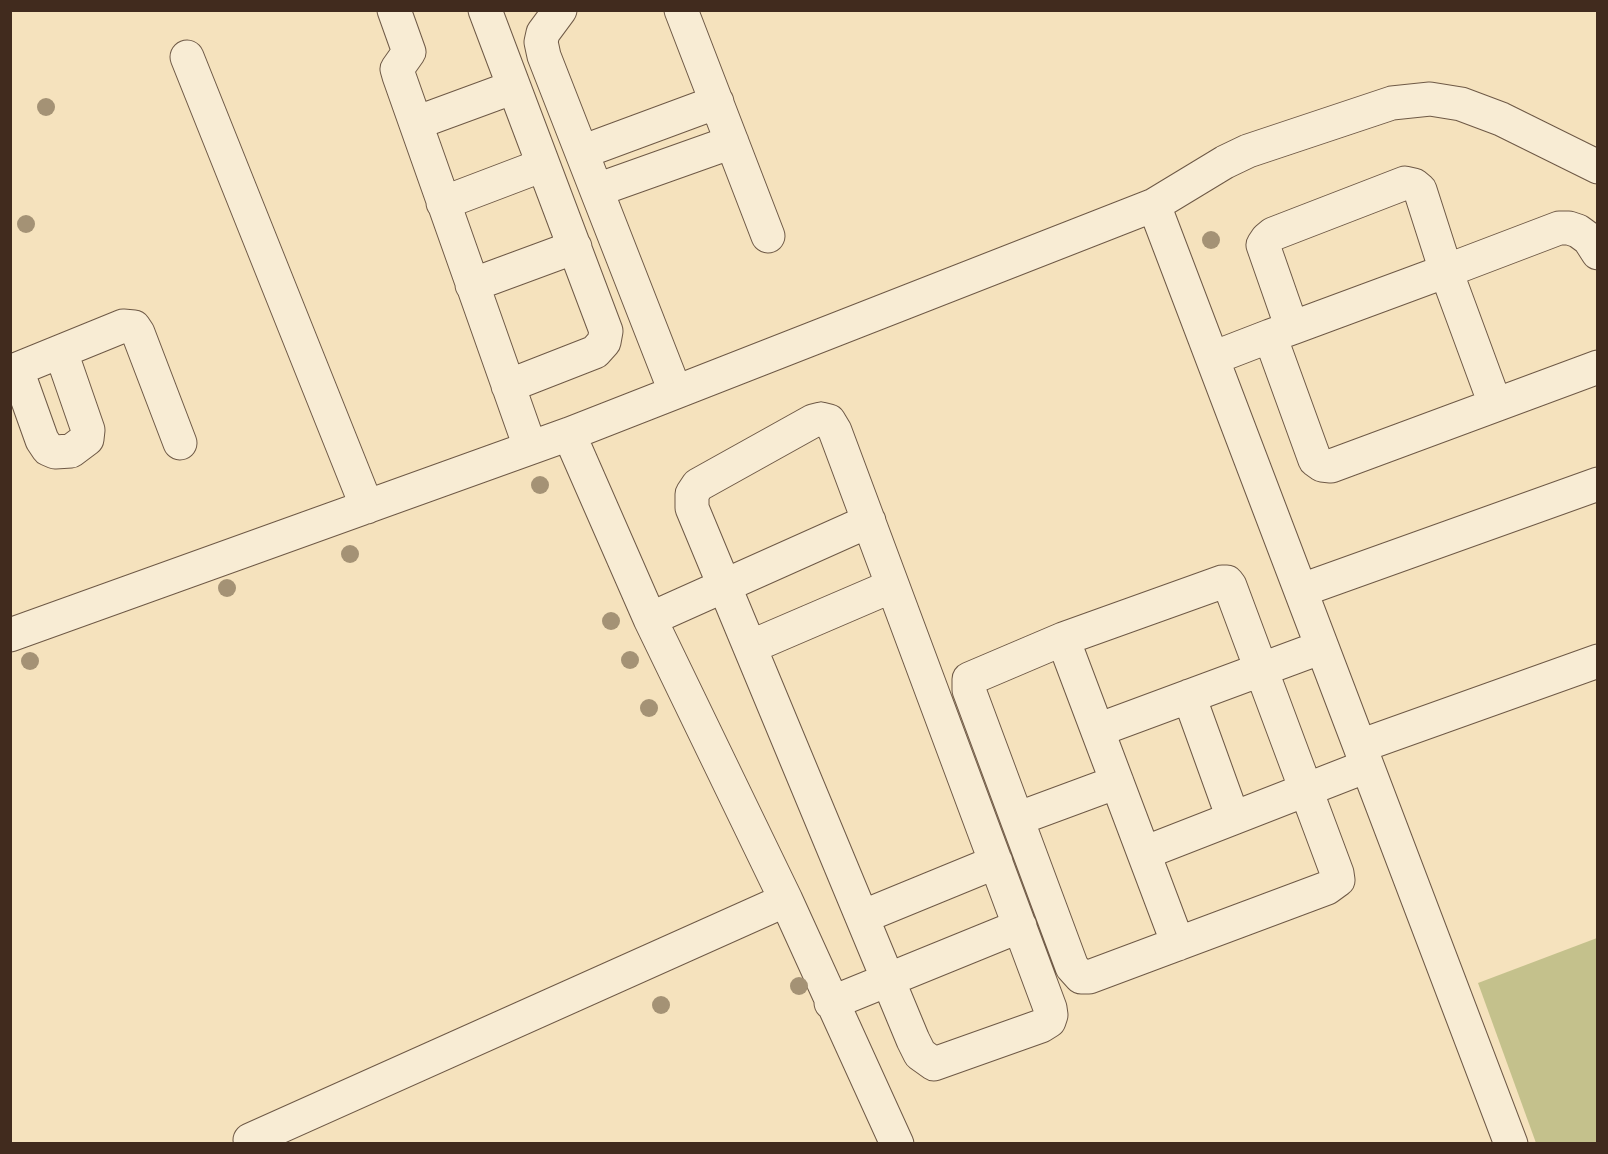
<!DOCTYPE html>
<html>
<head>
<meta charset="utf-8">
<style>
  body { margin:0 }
  #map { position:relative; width:1608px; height:1154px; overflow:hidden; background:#f5e2bd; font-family:Vollkorn,serif }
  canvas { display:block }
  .frame { position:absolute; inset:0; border:12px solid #412b1e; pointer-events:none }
</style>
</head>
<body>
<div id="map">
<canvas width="1608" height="1154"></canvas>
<div class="frame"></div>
</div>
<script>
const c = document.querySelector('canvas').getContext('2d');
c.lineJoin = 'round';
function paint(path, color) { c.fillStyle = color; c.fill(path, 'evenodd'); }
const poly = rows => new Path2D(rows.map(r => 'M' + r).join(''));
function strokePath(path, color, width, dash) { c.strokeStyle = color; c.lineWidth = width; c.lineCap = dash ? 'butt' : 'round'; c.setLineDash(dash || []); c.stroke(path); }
const green = poly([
  [1597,938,1597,1143,1536,1143,1478,983]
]);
const minor = poly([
  [394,10,409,52,397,69,399,76,530,447],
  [485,10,606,331,604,342,595,352,508,386],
  [560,10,543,33,541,42,544,56,675,391],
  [681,10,768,236],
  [187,57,367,507],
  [416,123,514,87],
  [582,152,717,102],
  [597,190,732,142],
  [443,203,543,165],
  [1154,205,1225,162,1248,151,1392,103,1430,99,1461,104,1501,119,1598,167],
  [472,285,575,247],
  [1292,328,1446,271,1420,190,1414,185,1405,183,1273,234,1267,239,1263,245,1292,328,1270,336,1315,460,1322,465,1331,466,1598,367],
  [1213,358,1270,336],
  [17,370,42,440,48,449,55,452,71,451,87,439,88,430,61,352],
  [10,372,123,326,134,327,138,333,180,443],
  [1495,404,1446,271,1559,228,1569,228,1578,231,1589,239,1598,253],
  [821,419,829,421,835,431,1050,1008,1051,1015,1049,1021,1041,1026,934,1064,920,1054,913,1040,692,508,692,494,698,485,813,421,821,419],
  [569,434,650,619,786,900,897,1144],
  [1222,582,1227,582,1230,586,1337,873,1338,880,1327,888,1089,977,1081,977,1072,967,969,690,969,679,1063,639,1222,582],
  [1302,590,1598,484],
  [650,619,869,521],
  [10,635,569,434,1154,205,1511,1144],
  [1063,639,1178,944],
  [750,647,892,586],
  [1189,696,1233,818],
  [1098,730,1322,647],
  [1360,746,1598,661],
  [1017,819,1117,782],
  [1144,853,1367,766],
  [862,917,996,862],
  [831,1003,1020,926],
  [250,1140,786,900]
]);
const trees = [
  [46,107],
  [26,224],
  [1211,240],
  [540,485],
  [350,554],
  [227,588],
  [611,621],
  [630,660],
  [30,661],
  [649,708],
  [799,986],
  [661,1005]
];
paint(green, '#c4c18c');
strokePath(minor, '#6e5946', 35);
strokePath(minor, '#f8ecd4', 33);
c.fillStyle = '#a49275';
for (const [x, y] of trees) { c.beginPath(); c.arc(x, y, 9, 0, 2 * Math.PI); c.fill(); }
</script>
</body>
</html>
